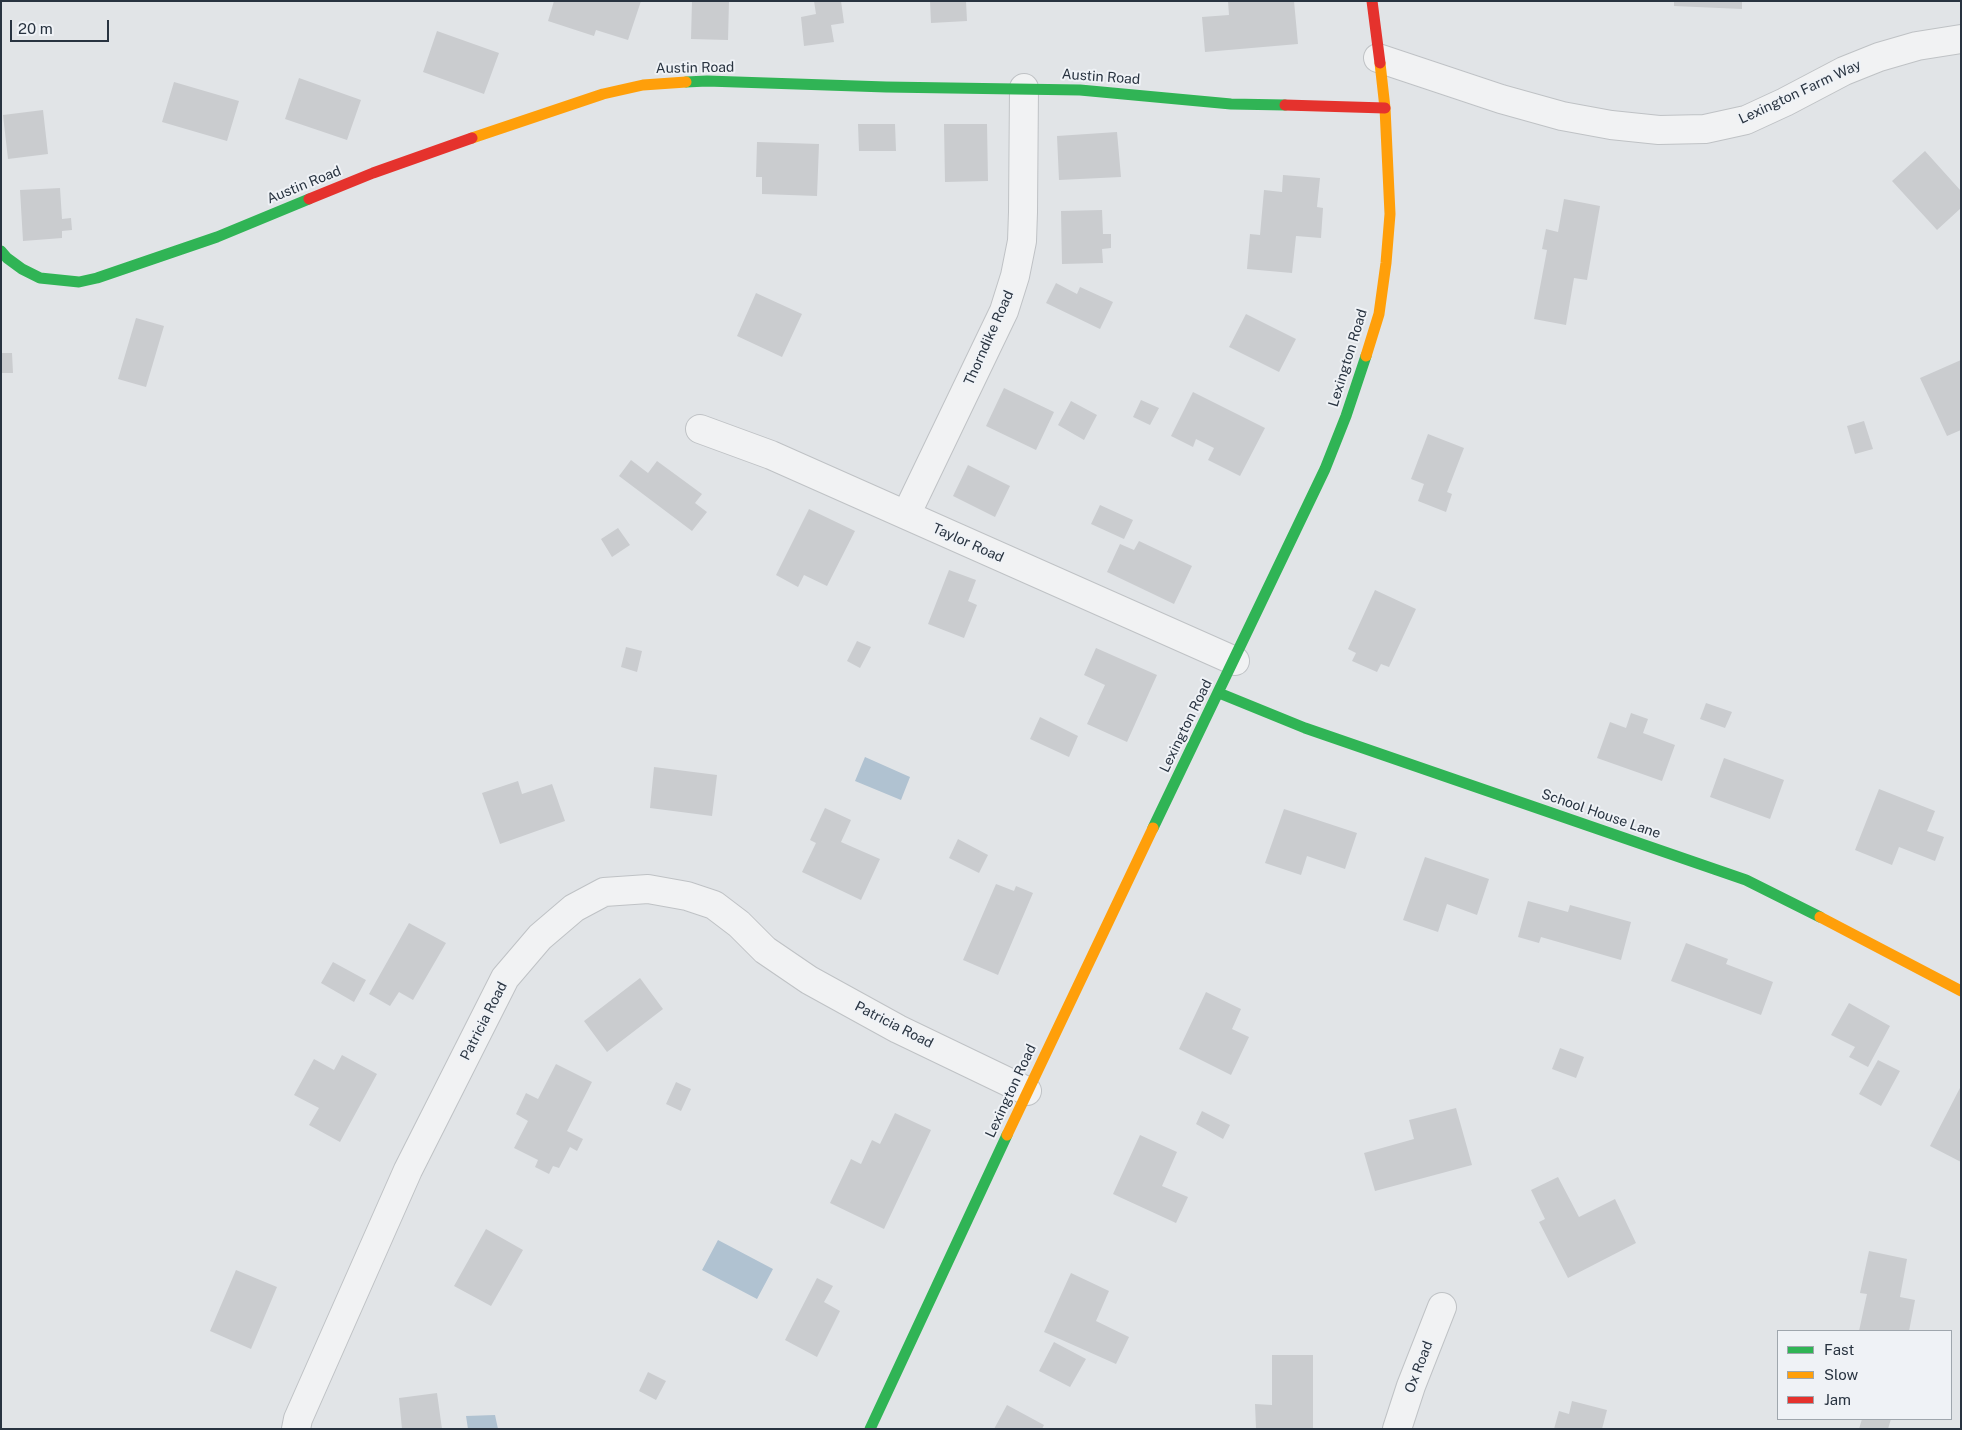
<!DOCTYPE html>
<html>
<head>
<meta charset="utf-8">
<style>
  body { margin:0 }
  #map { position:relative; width:1962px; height:1430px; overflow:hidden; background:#e1e4e7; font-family:"Public Sans",sans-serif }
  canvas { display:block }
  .frame { position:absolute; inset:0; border:2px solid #283340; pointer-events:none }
  .legend { position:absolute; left:1777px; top:1330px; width:175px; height:90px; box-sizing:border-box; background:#eff2f6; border:1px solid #9fa6ad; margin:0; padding:6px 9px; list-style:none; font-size:15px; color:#283340 }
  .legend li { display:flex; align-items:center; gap:10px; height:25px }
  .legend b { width:25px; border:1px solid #9fa6ad }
  .scale { position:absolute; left:10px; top:20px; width:99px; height:22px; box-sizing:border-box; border:2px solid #283340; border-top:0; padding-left:6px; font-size:15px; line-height:18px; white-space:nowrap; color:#283340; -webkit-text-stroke:4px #eff2f6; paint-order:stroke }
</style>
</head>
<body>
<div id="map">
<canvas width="1962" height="1430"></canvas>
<div class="frame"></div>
<ul class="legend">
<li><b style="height:6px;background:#30b455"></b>Fast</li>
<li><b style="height:6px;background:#ff9f0a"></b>Slow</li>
<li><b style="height:6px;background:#e5322d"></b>Jam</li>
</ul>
<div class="scale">20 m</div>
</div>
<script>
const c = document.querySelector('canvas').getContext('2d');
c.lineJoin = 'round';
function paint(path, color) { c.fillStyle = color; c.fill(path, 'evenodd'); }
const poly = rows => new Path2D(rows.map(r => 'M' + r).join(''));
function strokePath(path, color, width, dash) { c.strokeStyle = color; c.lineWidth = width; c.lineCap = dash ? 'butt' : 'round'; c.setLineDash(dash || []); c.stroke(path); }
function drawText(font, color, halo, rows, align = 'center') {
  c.font = font + ' "Public Sans",sans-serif'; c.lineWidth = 4; c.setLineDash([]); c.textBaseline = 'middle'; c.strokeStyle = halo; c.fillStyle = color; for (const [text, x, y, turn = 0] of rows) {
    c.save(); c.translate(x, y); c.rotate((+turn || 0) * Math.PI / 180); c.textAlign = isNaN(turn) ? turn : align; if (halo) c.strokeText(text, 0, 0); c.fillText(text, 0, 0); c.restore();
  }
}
const water = poly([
  [865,757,910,777,901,800,855,781],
  [718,1240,773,1269,757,1299,702,1270],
  [495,1415,498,1429,468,1429,466,1416]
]);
const building = poly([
  [554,1,641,1,628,40,596,30,594,36,548,21],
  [692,1,729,1,728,40,691,39],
  [814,1,841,1,844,23,831,25,834,42,804,46,801,17,816,14],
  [930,1,966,1,967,21,931,23],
  [1228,1,1294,1,1298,44,1205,52,1202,17,1229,15],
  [1674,1,1742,1,1742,9,1674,6],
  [437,31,499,53,484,94,423,72],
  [299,78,361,100,347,140,285,119],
  [174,82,239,101,227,141,162,122],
  [43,110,48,154,8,159,3,115],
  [858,124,895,124,896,151,859,151],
  [944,124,987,124,988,181,945,182],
  [1117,132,1121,177,1059,180,1057,136],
  [757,142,819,144,817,196,762,194,762,177,756,177],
  [1925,151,1961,191,1961,208,1937,230,1892,181],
  [1283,175,1320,178,1317,207,1323,208,1321,238,1296,236,1292,273,1247,269,1250,234,1260,235,1264,190,1282,192],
  [60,188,62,219,71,218,72,230,62,231,62,238,23,241,20,190],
  [1564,199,1600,206,1587,280,1574,278,1566,325,1534,319,1547,250,1542,249,1546,229,1558,232],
  [1102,210,1103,234,1111,234,1111,248,1102,249,1103,263,1062,264,1061,211],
  [1056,283,1077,294,1080,287,1113,302,1100,329,1046,303],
  [756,293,802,314,782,357,737,336],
  [1246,314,1296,339,1279,372,1229,347],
  [136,318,164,326,146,387,118,379],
  [1,353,12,353,13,373,1,373],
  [1961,360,1961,430,1947,436,1920,378],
  [1004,388,1054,412,1036,450,986,426],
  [1193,392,1265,428,1240,476,1208,460,1214,448,1196,439,1193,447,1171,436],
  [1141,400,1159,408,1150,425,1133,417],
  [1071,401,1097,415,1084,440,1058,425],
  [1864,421,1873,449,1855,454,1847,426],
  [1428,434,1464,448,1447,492,1452,494,1446,512,1418,501,1424,484,1411,479],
  [631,460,648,473,657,461,702,494,695,503,707,512,692,531,619,476],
  [968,465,1010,486,995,517,953,496],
  [1100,505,1133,520,1124,539,1091,524],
  [809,509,855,531,827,586,804,575,798,587,776,575],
  [618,528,630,545,612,557,601,539],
  [1139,541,1192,566,1174,604,1107,572,1120,544,1134,550],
  [949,570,976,580,968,601,977,605,964,638,928,624],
  [1375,590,1416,609,1389,667,1381,664,1377,672,1352,661,1356,653,1348,649],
  [857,641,871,647,860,668,847,661],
  [626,647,642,651,637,672,621,667],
  [1096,648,1157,675,1127,742,1087,724,1105,685,1084,675],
  [1706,703,1732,712,1725,728,1700,719],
  [1631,713,1648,719,1643,733,1675,745,1662,781,1597,758,1610,722,1626,728],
  [1040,717,1078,736,1069,757,1030,739],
  [1724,758,1784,780,1770,819,1710,797],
  [654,767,717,775,712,816,650,808],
  [518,781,522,794,552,784,565,821,500,844,482,793],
  [1879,789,1935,811,1927,831,1944,837,1935,861,1899,847,1892,865,1855,850],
  [825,808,851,820,841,842,880,859,861,900,802,872,816,843,810,840],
  [1284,809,1357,833,1345,869,1307,856,1301,875,1265,863],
  [958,839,988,855,979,873,949,858],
  [1425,857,1489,879,1477,915,1447,904,1438,932,1403,920],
  [996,884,1014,891,1016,886,1033,893,998,975,963,960],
  [1528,901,1568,912,1570,905,1631,922,1621,960,1541,937,1539,943,1518,937],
  [409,923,446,943,413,1000,399,992,390,1006,369,994],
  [1686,943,1728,959,1726,964,1773,982,1761,1015,1671,981],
  [333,962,366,980,354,1002,321,983],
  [640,978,663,1009,607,1052,584,1021],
  [1206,992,1241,1009,1232,1029,1249,1037,1231,1075,1179,1049],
  [1849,1003,1890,1026,1868,1067,1849,1057,1855,1047,1831,1035],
  [1560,1048,1584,1057,1576,1078,1552,1069],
  [342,1055,377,1074,340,1142,309,1125,319,1108,294,1095,314,1059,334,1070],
  [1878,1060,1900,1071,1881,1106,1859,1094],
  [556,1064,592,1082,567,1131,583,1139,577,1151,570,1147,559,1168,553,1166,549,1174,535,1167,538,1160,514,1148,528,1121,516,1114,526,1093,538,1099],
  [676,1082,691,1089,681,1111,666,1104],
  [1961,1086,1961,1162,1930,1146],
  [1456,1108,1472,1165,1375,1191,1364,1153,1414,1139,1409,1120],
  [1202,1111,1230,1125,1223,1139,1196,1124],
  [895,1113,931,1130,884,1229,830,1203,851,1159,861,1164,872,1140,880,1144],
  [1140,1135,1177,1152,1162,1186,1188,1197,1176,1223,1113,1194],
  [1558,1177,1579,1217,1615,1199,1636,1243,1568,1278,1539,1222,1545,1219,1531,1190],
  [486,1229,523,1250,491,1306,454,1286],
  [1869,1251,1907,1259,1900,1297,1915,1300,1909,1331,1859,1331,1867,1294,1860,1293],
  [236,1270,277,1287,251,1349,210,1331],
  [1071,1273,1109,1291,1096,1321,1129,1337,1116,1364,1044,1332],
  [817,1278,833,1286,824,1302,840,1311,817,1357,785,1340],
  [1054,1342,1086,1359,1070,1387,1039,1371],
  [1272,1355,1313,1355,1313,1429,1256,1428,1255,1404,1272,1405],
  [648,1372,666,1381,656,1400,639,1391],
  [437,1393,442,1429,402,1429,399,1398],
  [1572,1401,1607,1410,1602,1429,1554,1429,1559,1411,1569,1414],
  [1007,1405,1044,1425,1042,1429,994,1429],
  [1862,1419,1891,1419,1888,1429,1859,1429]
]);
const street = poly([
  [1378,58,1501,99,1562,116,1611,125,1659,130,1705,129,1746,120,1785,102,1844,71,1879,57,1917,46,1961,39],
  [700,429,771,455,1235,661],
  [906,515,1004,311,1015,276,1022,241,1023,212,1024,88],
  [296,1429,298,1419,408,1170,505,978,540,937,574,908,604,892,648,889,687,896,714,905,739,924,765,950,809,980,898,1029,1027,1091],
  [1397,1429,1411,1386,1442,1307]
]);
const fast = poly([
  [686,82,707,81,886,87,1080,90,1231,104,1285,105],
  [1,251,7,258,22,269,40,278,79,282,97,278,217,237,309,199],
  [1219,693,1305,728,1746,880,1820,917],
  [1153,828,1325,469,1346,416,1366,356],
  [870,1429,1007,1135]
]);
const slow = poly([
  [472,138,603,94,643,85,686,82],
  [1366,356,1379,314,1386,263,1390,214,1385,108,1380,63],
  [1820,917,1961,991],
  [1007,1135,1153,828]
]);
const jam = poly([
  [1372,1,1380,63],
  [1285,105,1385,108],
  [309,199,373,173,472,138]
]);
const streetNames = [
  ["Austin Road",695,68,-1],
  ["Austin Road",1101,77,4],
  ["Lexington Farm Way",1800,92,-25],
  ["Austin Road",304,185,-22],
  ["Thorndike Road",989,338,-66],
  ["Lexington Road",1348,358,-73],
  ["Taylor Road",968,543,24],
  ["Lexington Road",1186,726,-64],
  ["School House Lane",1601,814,19],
  ["Patricia Road",484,1021,-63],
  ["Patricia Road",894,1025,27],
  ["Lexington Road",1011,1091,-65],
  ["Ox Road",1419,1367,-69]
];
paint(water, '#b0c2d1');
paint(building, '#cacccf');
strokePath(street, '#bfc2c5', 30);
strokePath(street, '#f1f2f3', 28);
strokePath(fast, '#30b455', 11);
strokePath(slow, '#ff9f0a', 11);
strokePath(jam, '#e5322d', 11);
drawText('14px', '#283340', '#eff2f6', streetNames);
</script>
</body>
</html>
